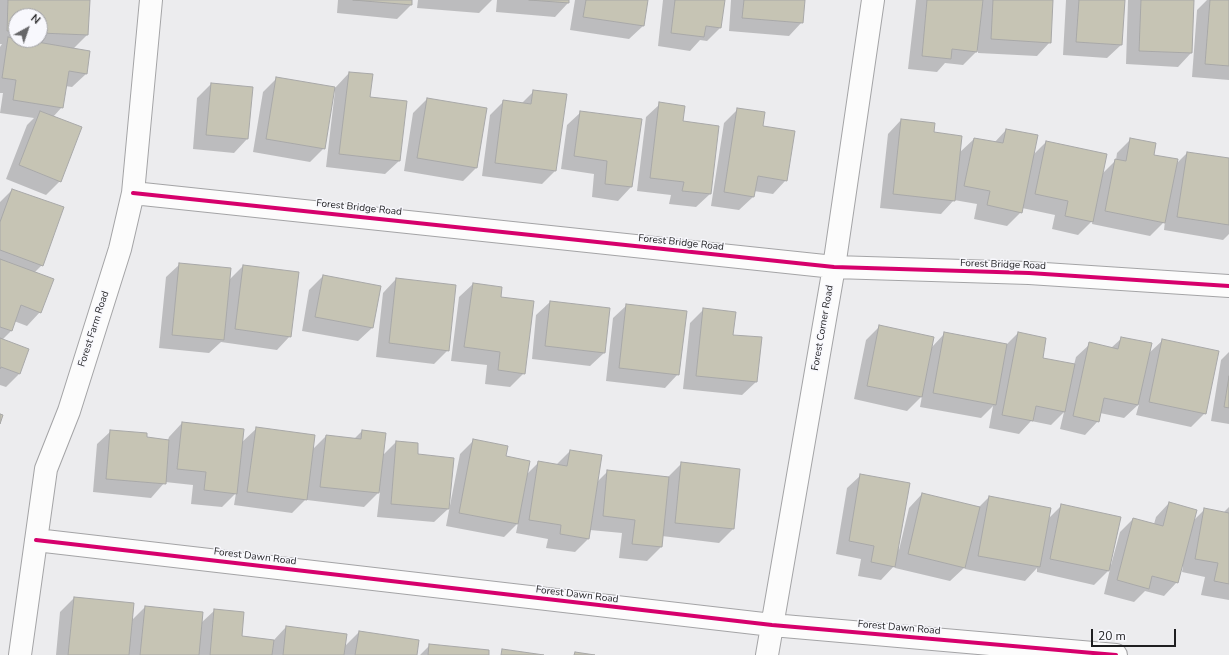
<!DOCTYPE html>
<html>
<head>
<meta charset="utf-8">
<style>
  body { margin:0 }
  #map { position:relative; width:1229px; height:655px; overflow:hidden; background:#ececee; font-family:"Nunito Sans",sans-serif }
  canvas { display:block }
  .north { position:absolute; left:8px; top:8px; width:40px; height:40px; box-sizing:border-box; background:#f8f8fd; border:1px solid #a1a1a5; border-radius:50%; rotate:40deg; font-size:11px; font-weight:700; line-height:16px; text-align:center; color:#1f1f21 }
  .north::after { content:''; display:block; margin:auto; width:14px; height:18px; background:#676769; clip-path:polygon(50% 0,100% 100%,50% 72%,0 100%) }
  .scale { position:absolute; left:1091px; top:629px; width:85px; height:18px; box-sizing:border-box; border:2px solid #1f1f21; border-top:0; padding-left:5px; font-size:12px; line-height:14px; white-space:nowrap; color:#1f1f21; -webkit-text-stroke:3px #f8f8fd; paint-order:stroke }
</style>
</head>
<body>
<div id="map">
<canvas width="1229" height="655"></canvas>
<div class="north">N</div>
<div class="scale">20 m</div>
</div>
<script>
const c = document.querySelector('canvas').getContext('2d');
c.lineJoin = 'round';
function paint(path, color) { c.fillStyle = color; c.fill(path, 'evenodd'); }
const poly = rows => new Path2D(rows.map(r => 'M' + r).join(''));
function strokePath(path, color, width, dash) { c.strokeStyle = color; c.lineWidth = width; c.lineCap = dash ? 'butt' : 'round'; c.setLineDash(dash || []); c.stroke(path); }
function drawText(font, color, halo, rows, align = 'center') {
  c.font = font + ' "Nunito Sans",sans-serif'; c.lineWidth = 3; c.setLineDash([]); c.textBaseline = 'middle'; c.strokeStyle = halo; c.fillStyle = color; for (const [text, x, y, turn = 0] of rows) {
    c.save(); c.translate(x, y); c.rotate((+turn || 0) * Math.PI / 180); c.textAlign = isNaN(turn) ? turn : align; if (halo) c.strokeText(text, 0, 0); c.fillText(text, 0, 0); c.restore();
  }
}
const shadow = poly([
  [0,0,89,0,87,35,73,49,86,74,72,87,65,86,62,107,53,117,60,181,46,195,6,179,27,125,34,118,0,113,3,93,0,93,0,47,2,44,0,44],
  [16,16,40,16,40,40,16,40],
  [338,0,411,0,411,5,397,19,337,13],
  [418,0,492,0,479,13,417,8],
  [497,0,568,0,568,3,555,17,496,12],
  [575,0,647,0,643,26,629,39,570,30],
  [663,0,724,0,720,28,707,41,700,40,690,51,658,46],
  [731,0,804,0,802,22,789,36,729,31],
  [916,0,1052,0,1050,42,1037,56,978,53,978,50,963,65,945,63,937,72,908,69],
  [1066,0,1124,0,1121,45,1107,58,1063,55],
  [1128,0,1193,0,1191,53,1178,67,1126,64],
  [1207,0,1229,0,1229,80,1192,77,1197,10],
  [349,73,369,98,399,161,385,174,326,167,335,91,333,91,324,148,310,162,253,152,263,92,277,78,335,88],
  [211,84,247,139,234,153,193,149,197,98],
  [534,91,555,171,542,184,482,176,490,115,504,101,521,104],
  [427,99,477,167,463,181,404,171,413,113],
  [660,104,682,122,710,194,696,207,669,204,671,195,637,191,646,117],
  [738,109,762,127,786,180,773,194,754,191,753,197,739,210,711,206,724,123],
  [581,112,641,120,631,187,618,201,592,197,594,174,561,169,567,125],
  [901,120,933,133,959,153,974,139,994,143,1006,130,1032,156,1046,142,1102,174,1116,160,1117,153,1131,139,1153,155,1175,165,1187,153,1229,159,1229,234,1223,240,1164,230,1165,221,1150,236,1092,224,1093,220,1078,235,1052,229,1055,215,1022,208,1021,212,1007,226,974,219,977,204,954,200,941,214,880,208,888,134],
  [12,190,42,265,34,273,40,312,27,326,14,321,11,331,2,340,19,374,6,387,0,385,0,202],
  [180,264,229,280,243,266,290,336,277,350,221,342,209,353,159,348,166,277],
  [323,276,372,328,358,341,302,331,309,290],
  [396,279,448,350,434,364,376,357,383,293],
  [473,284,500,297,524,373,510,387,485,384,487,365,451,361,459,297],
  [550,302,604,353,590,366,532,359,536,315],
  [627,305,678,374,665,388,606,381,613,318],
  [704,309,732,335,756,382,742,395,683,389,690,323],
  [880,326,932,347,945,333,1006,345,1018,333,1042,358,1074,365,1076,357,1090,344,1111,348,1122,338,1148,354,1163,340,1205,413,1191,427,1136,415,1139,404,1124,418,1100,413,1098,421,1085,435,1060,429,1064,412,1051,425,1031,421,1019,434,989,428,993,406,981,418,920,407,922,396,907,411,854,399,866,340],
  [1229,352,1229,424,1211,421,1221,360],
  [182,423,241,443,257,428,312,450,326,436,353,440,362,431,382,456,396,442,417,455,448,509,434,522,377,517,380,491,364,507,307,500,307,498,292,513,234,505,236,493,222,507,191,504,193,485,165,482,151,498,93,492,97,444,111,431,146,438,168,440,169,437],
  [474,440,505,457,527,474,539,462,556,465,570,451,597,482,608,471,668,477,681,464,739,470,733,529,719,543,662,536,661,547,647,561,619,558,622,533,590,530,588,539,575,552,546,548,548,539,516,533,518,523,504,537,446,526,460,454],
  [861,475,899,550,909,508,922,494,979,507,989,497,1048,519,1062,505,1111,565,1120,532,1133,519,1154,524,1156,517,1169,503,1193,521,1205,509,1223,513,1229,507,1229,600,1201,595,1205,577,1182,572,1183,566,1181,566,1177,582,1164,596,1145,591,1134,602,1104,594,1110,569,1094,585,1037,572,1037,568,1025,581,965,569,965,567,950,581,895,568,895,565,881,580,858,576,861,559,836,554,847,488],
  [74,598,131,621,145,607,201,623,215,610,241,637,273,641,286,627,344,647,359,632,416,655,56,655,60,612],
  [430,645,488,655,420,655]
]);
const building = poly([
  [8,0,90,0,88,35,40,33,40,16,16,16,16,31,7,31,8,0],
  [353,0,412,0,412,5,353,0],
  [529,0,569,0,569,3,529,0],
  [586,0,648,0,644,26,583,17,586,0],
  [675,0,725,0,721,28,706,26,704,37,671,33,675,0],
  [744,0,805,0,803,23,742,18,744,0],
  [927,0,983,0,977,52,952,49,951,59,922,56,927,0],
  [993,0,1053,0,1051,43,991,39,993,0],
  [1079,0,1125,0,1122,45,1076,42,1079,0],
  [1141,0,1194,0,1192,53,1139,51,1141,0],
  [1210,0,1229,0,1229,66,1205,64,1210,0],
  [8,37,90,51,87,74,69,71,63,108,13,100,16,80,2,78,8,37],
  [349,72,373,74,370,97,407,101,400,161,339,154,349,72],
  [276,77,335,87,325,149,266,139,276,77],
  [211,83,253,87,248,139,206,135,211,83],
  [533,90,567,94,556,171,495,163,503,100,531,104,533,90],
  [427,98,487,108,477,168,417,158,427,98],
  [659,102,685,106,683,121,719,126,711,194,682,191,684,182,650,178,659,102],
  [737,108,765,112,763,126,795,131,787,181,758,176,754,197,724,192,737,108],
  [40,111,82,127,61,182,19,165,40,111],
  [580,111,642,119,632,187,605,184,607,161,574,156,580,111],
  [901,119,935,123,934,132,962,136,955,201,893,194,901,119],
  [1006,129,1038,135,1022,213,987,205,990,191,964,186,974,138,1003,143,1006,129],
  [1130,138,1156,143,1154,155,1178,159,1165,223,1105,211,1115,159,1126,161,1130,138],
  [1046,141,1107,154,1093,222,1065,216,1068,201,1035,194,1046,141],
  [1187,152,1229,158,1229,225,1177,217,1187,152],
  [12,189,64,207,43,266,0,250,0,222,12,189],
  [0,259,54,279,41,313,21,305,12,331,0,327,0,259],
  [179,263,231,268,224,340,172,335,179,263],
  [243,265,299,272,291,337,235,329,243,265],
  [323,275,381,286,373,328,315,317,323,275],
  [396,278,456,285,449,351,389,343,396,278],
  [473,283,502,287,501,297,534,301,525,374,498,370,500,352,464,347,473,283],
  [550,301,610,308,605,353,545,346,550,301],
  [626,304,687,311,679,375,619,368,626,304],
  [703,308,736,312,733,335,762,337,757,382,696,376,703,308],
  [879,325,934,337,922,397,867,386,879,325],
  [944,332,1007,344,996,405,933,393,944,332],
  [1018,332,1046,338,1043,358,1075,364,1065,412,1036,406,1033,421,1002,415,1018,332],
  [1121,337,1152,343,1138,405,1104,398,1099,422,1073,416,1089,342,1118,349,1121,337],
  [0,338,29,349,20,374,1,367,0,369,0,338],
  [1162,339,1219,351,1206,414,1149,402,1162,339],
  [1229,376,1229,408,1224,407,1229,376],
  [0,414,3,415,0,424,0,414],
  [182,422,244,429,237,494,204,490,206,472,177,469,182,422],
  [256,427,315,435,307,500,247,492,256,427],
  [110,430,147,433,147,437,169,440,166,484,106,479,110,430],
  [362,430,386,433,379,493,320,487,326,435,361,439,362,430],
  [473,439,508,446,506,456,530,461,518,524,459,513,473,439],
  [396,441,418,443,418,454,454,458,449,509,391,504,396,441],
  [570,450,602,455,589,539,560,534,561,525,529,520,538,461,567,466,570,450],
  [681,462,740,469,734,529,675,523,681,462],
  [607,470,669,477,662,547,632,544,635,520,603,516,607,470],
  [860,474,910,483,895,567,871,562,874,546,849,541,860,474],
  [922,493,980,507,965,568,908,554,922,493],
  [989,496,1051,508,1040,567,978,556,989,496],
  [1169,502,1197,510,1178,583,1152,576,1149,589,1117,580,1133,518,1163,526,1169,502],
  [1061,504,1121,517,1109,571,1050,559,1061,504],
  [1204,508,1229,513,1229,584,1214,581,1218,563,1195,559,1204,508],
  [74,597,134,603,129,655,68,655,74,597],
  [145,606,203,612,199,655,140,655,145,606],
  [214,609,244,612,242,636,274,640,272,655,210,655,214,609],
  [286,626,347,634,344,655,283,655,286,626],
  [359,631,419,640,417,655,355,655,359,631],
  [429,644,489,650,489,655,428,655,429,644],
  [502,649,544,655,501,655,502,649],
  [575,652,595,655,574,655,575,652]
]);
const street = poly([
  [133,193,834,267,1029,273,1229,286],
  [36,540,772,625,1116,655],
  [20,655,46,469,69,411,120,249,133,193,151,0],
  [767,655,834,267,873,0]
]);
const cycleway = poly([
  [133,193,834,267,1029,273,1229,286],
  [36,540,772,625,1116,655]
]);
const streetNames = [
  ["Forest Bridge Road",359,208,6],
  ["Forest Bridge Road",681,243,6],
  ["Forest Bridge Road",1003,265,2],
  ["Forest Corner Road",823,328,-80],
  ["Forest Farm Road",94,329,-72],
  ["Forest Dawn Road",255,557,7],
  ["Forest Dawn Road",577,595,7],
  ["Forest Dawn Road",899,628,5]
];
paint(shadow, '#0003');
paint(building, '#c6c4b4');
strokePath(building, '#a8a8a8', 1);
strokePath(street, '#a4a4a6', 24);
strokePath(street, '#fcfcfc', 22);
strokePath(cycleway, '#d6006c', 4);
drawText('10px', '#1f1f21', '#f8f8fd', streetNames);
</script>
</body>
</html>
